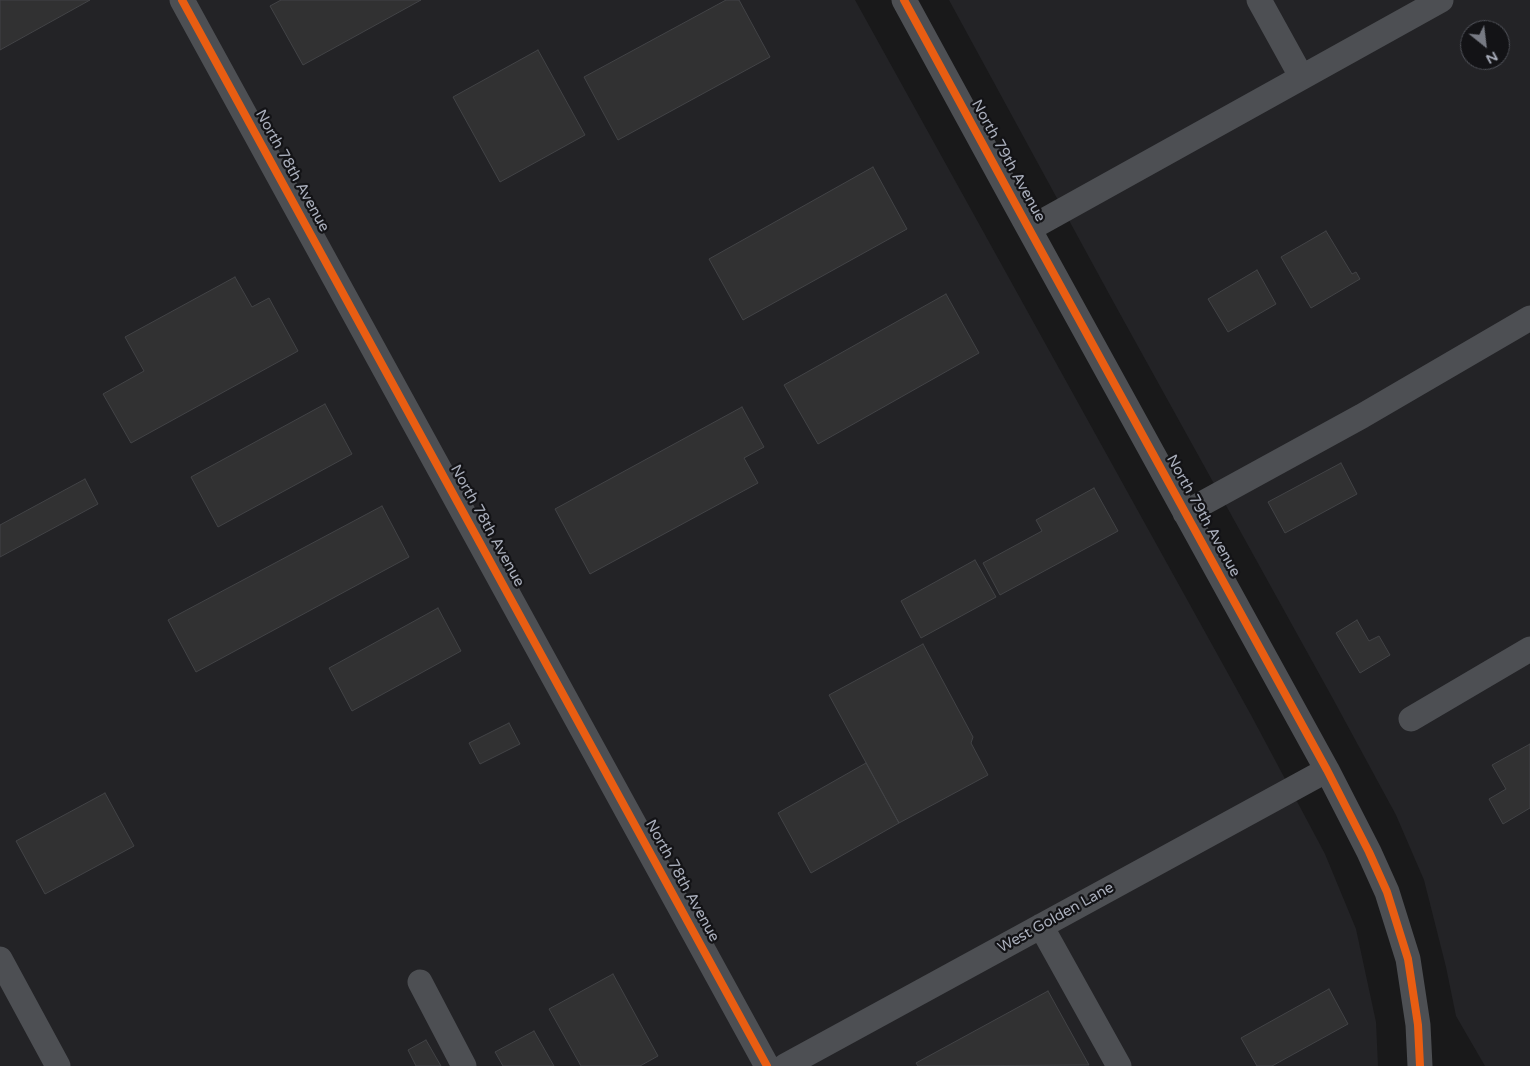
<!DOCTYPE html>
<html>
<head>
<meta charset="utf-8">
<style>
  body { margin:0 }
  #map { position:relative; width:1530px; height:1066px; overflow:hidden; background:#19191a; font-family:"Varela Round",sans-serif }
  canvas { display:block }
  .north { position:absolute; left:1460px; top:20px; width:50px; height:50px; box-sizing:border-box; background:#131316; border:1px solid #4f5158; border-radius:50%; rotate:151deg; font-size:14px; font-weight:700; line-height:20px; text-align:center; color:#a9aebb }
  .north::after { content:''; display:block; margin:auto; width:18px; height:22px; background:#777a83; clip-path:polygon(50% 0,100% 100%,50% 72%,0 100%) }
</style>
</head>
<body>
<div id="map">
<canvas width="1530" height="1066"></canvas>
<div class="north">N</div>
</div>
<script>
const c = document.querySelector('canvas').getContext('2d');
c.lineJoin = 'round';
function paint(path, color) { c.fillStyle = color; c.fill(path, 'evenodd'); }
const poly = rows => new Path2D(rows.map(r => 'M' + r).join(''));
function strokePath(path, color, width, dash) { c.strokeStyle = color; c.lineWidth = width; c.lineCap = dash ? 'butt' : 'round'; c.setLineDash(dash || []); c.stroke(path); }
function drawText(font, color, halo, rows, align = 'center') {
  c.font = font + ' "Varela Round",sans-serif'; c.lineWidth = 4.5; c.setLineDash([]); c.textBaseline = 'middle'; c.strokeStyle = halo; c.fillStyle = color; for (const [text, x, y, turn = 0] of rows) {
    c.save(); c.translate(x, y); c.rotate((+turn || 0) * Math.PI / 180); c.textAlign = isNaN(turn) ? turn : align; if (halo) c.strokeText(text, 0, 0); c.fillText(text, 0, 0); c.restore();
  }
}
const built = poly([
  [0,0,855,0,1251,715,1325,854,1356,929,1376,1022,1378,1066,0,1066],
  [949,0,1530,0,1530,1066,1485,1066,1456,1016,1446,967,1424,880,1396,815,1332,697,1114,303],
  [1470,30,1500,30,1500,60,1470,60]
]);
const building = poly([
  [0,0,90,0,0,50,0,0],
  [281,0,421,0,303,65,270,6,281,0],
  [726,0,739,0,770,57,618,140,584,77,726,0],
  [538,50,585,135,500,182,453,97,538,50],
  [873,167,907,229,743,320,709,259,873,167],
  [1326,231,1352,274,1356,272,1360,279,1311,308,1281,257,1326,231],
  [1257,270,1276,304,1228,332,1208,299,1257,270],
  [235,277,252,307,269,298,298,351,131,443,103,394,144,371,125,337,235,277],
  [946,294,979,353,818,444,784,385,946,294],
  [325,404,352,454,218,527,191,477,325,404],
  [742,407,764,447,744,458,758,483,590,574,555,509,742,407],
  [1341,463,1357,494,1285,533,1268,502,1341,463],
  [85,479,98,504,0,557,0,525,85,479],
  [1094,488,1118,531,1000,595,983,563,1042,531,1036,520,1094,488],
  [382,506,409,557,196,672,168,620,382,506],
  [975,560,996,597,921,638,901,601,975,560],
  [438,608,461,651,352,711,329,668,438,608],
  [1357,620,1369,641,1379,636,1390,655,1360,673,1336,633,1357,620],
  [923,644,973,737,971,743,988,775,899,823,829,695,923,644],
  [509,723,520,744,480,764,469,743,509,723],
  [1530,744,1530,808,1503,824,1489,799,1506,789,1492,765,1530,744],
  [866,763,899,823,811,873,778,813,866,763],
  [105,793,134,846,45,894,16,841,105,793],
  [613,974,658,1056,640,1066,581,1066,549,1009,613,974],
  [1329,989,1348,1024,1272,1066,1257,1066,1241,1038,1329,989],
  [1048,991,1089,1065,918,1066,916,1063,1048,991],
  [534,1031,554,1066,503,1066,495,1052,534,1031],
  [426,1040,441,1066,416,1066,408,1050,426,1040]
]);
const minor = poly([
  [182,0,767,1066],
  [904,0,1017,207,1327,770,1369,852,1387,892,1408,959,1418,1025,1420,1066],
  [1259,0,1301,76],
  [1029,229,1441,0],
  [1185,513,1362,416,1530,318],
  [1411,719,1530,649],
  [1041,926,1119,1066],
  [0,959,58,1066],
  [420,982,464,1066],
  [785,1066,1327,770]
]);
const cycleway = poly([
  [182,0,767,1066],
  [904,0,1017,207,1327,770,1369,852,1387,892,1408,959,1418,1025,1420,1066]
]);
const streetNames = [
  ["North 79th Avenue",1008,161,61],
  ["North 78th Avenue",292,171,61],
  ["North 79th Avenue",1203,516,61],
  ["North 78th Avenue",487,526,61],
  ["North 78th Avenue",682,881,61],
  ["West Golden Lane",1056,918,-29]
];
paint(built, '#232326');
paint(building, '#313132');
strokePath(building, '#424346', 1);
strokePath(minor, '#4d4f53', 25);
strokePath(cycleway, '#e95d12', 8);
drawText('15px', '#a9aebb', '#131316', streetNames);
</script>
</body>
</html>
